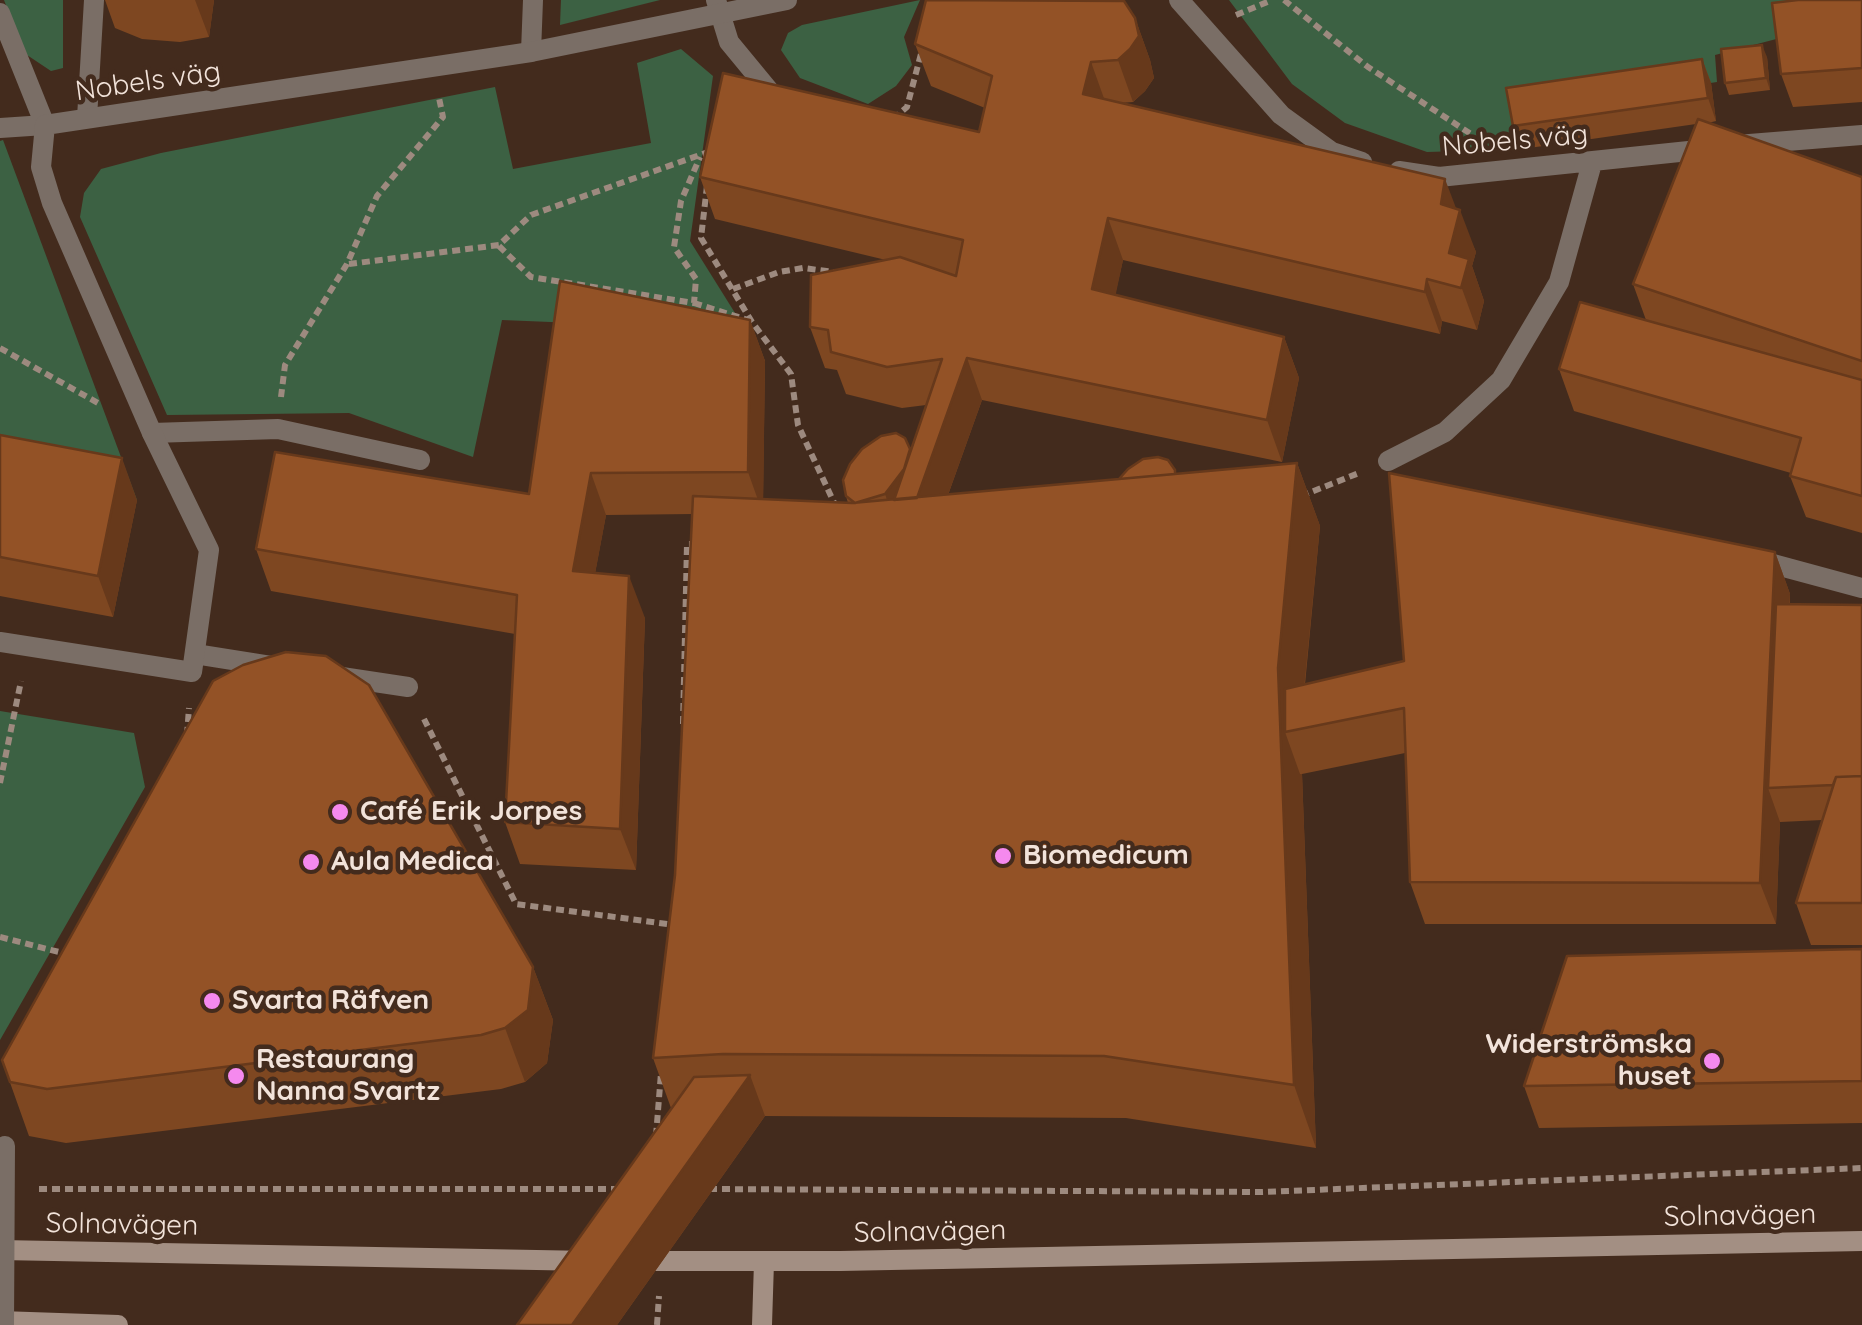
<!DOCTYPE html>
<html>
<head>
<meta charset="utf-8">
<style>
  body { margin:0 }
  canvas { display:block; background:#432b1d }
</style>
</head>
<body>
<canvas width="1862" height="1325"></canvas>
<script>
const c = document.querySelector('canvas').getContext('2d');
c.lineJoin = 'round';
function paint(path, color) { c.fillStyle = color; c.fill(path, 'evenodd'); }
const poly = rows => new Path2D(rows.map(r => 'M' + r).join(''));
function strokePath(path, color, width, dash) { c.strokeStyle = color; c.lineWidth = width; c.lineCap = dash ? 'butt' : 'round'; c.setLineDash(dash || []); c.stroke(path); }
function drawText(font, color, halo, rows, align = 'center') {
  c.font = font + ' Quicksand,sans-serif'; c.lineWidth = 9; c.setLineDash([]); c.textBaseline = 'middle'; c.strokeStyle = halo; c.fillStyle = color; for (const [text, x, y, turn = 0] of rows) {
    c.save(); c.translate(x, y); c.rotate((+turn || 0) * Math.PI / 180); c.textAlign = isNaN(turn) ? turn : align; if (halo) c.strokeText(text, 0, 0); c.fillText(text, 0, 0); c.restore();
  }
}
const green = poly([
  [4,0,63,0,63,68,51,71,24,53],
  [561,0,660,0,560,25],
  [920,0,904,37,912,65,896,86,868,104,800,78,781,50,788,33,802,25],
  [1229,0,1862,0,1862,27,1784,37,1715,55,1717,82,1515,112,1522,149,1427,152,1345,123,1292,84],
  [681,49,713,76,690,241,765,361,575,323,502,320,473,457,349,413,167,415,80,217,84,193,101,169,161,153,495,87,513,169,651,143,637,63],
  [3,140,137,500,0,474,0,141],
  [0,711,134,733,145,787,0,1040]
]);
const path = poly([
  [1284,0,1368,67,1474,136],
  [1236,15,1272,0],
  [893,119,907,107,922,50],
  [707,186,701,238,752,322,791,374,798,425,836,507],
  [499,246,531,277,694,303,696,279,674,247,681,201,700,157],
  [349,264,499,245,531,215,711,151],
  [733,289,779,272,803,268,834,272],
  [694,303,751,321],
  [0,348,98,403],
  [281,397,285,365,347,264,377,196,443,117,439,98],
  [1301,496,1359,473],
  [424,719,516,904,675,925],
  [683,724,687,544,695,544],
  [187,735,189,708],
  [0,783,21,681],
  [0,937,67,954],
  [656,1136,661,1073],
  [39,1189,621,1189],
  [709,1189,1262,1192,1862,1168],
  [657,1325,659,1296]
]);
const service = poly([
  [716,0,729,42,776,99],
  [0,13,45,125,0,128],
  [531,52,533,0],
  [87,118,94,0],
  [152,433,278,429,420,460],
  [1758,560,1862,588],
  [195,654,277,667],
  [335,676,408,687]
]);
const minor = poly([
  [1179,0,1281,115,1332,152,1362,162],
  [1737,145,1862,135],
  [1399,171,1439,177,1708,149],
  [1388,461,1445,432,1501,380,1559,282,1592,163],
  [0,642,192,672,209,550,152,433,52,203,41,167,45,125,531,52,787,0]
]);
const secondary = poly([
  [0,1250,590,1261],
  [634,1261,840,1261,1862,1241],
  [0,1321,118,1325],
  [762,1325,764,1262]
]);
const pedestrianBridge = poly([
  [4,1325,5,1146]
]);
const wall = poly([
  [105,0,214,0,209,37,180,42,142,39,115,28],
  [1862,0,1862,102,1793,107,1781,74],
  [1135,18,1150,60,1154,78,1145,91,1133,102,1120,103,1456,208,1476,252,1472,266,1484,301,1477,330,1442,321,1440,334,1123,260,1115,295,1284,337,1299,378,1282,462,982,400,948,495,1297,463,1320,526,1305,684,1404,661,1775,552,1790,594,1790,604,1862,605,1862,945,1811,945,1796,903,1822,820,1780,822,1776,924,1425,924,1410,882,1405,753,1302,774,1316,1148,1126,1118,765,1116,617,1325,517,1325,671,1108,653,1058,675,875,692,514,606,515,595,573,645,618,636,870,520,864,505,822,515,634,271,591,256,549,529,494,750,320,765,361,763,499,848,503,846,496,911,451,926,405,902,408,846,394,837,370,825,368,810,327,886,260,715,219,700,177,979,132,985,108,931,86,915,44],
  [1767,57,1770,90,1729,95,1725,83],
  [1702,59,1711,83,1716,121,1708,123,1862,177,1862,533,1806,517,1790,476,1791,473,1574,411,1559,369,1646,320,1633,284,1696,124,1522,149,1513,126],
  [0,435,137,500,113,617,0,596],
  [1862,949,1862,1123,1539,1128,1524,1086],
  [533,967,553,1020,547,1063,525,1082,501,1089,66,1143,29,1136,2,1060]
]);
const shadedWall = poly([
  [195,0,214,0,209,37],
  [1135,18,1150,60,1154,78,1145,91,1133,102,1118,60],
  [1762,45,1767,57,1770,90,1766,78],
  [1702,59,1711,83,1716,121,1708,98],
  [1091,62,1106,104,1083,94],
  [1445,179,1459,216,1460,210,1476,252,1472,266,1484,301,1477,330,1449,253,1441,204],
  [1108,218,1123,260,1108,331,1092,289],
  [1427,279,1442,321,1440,334,1425,292],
  [750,320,765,361,763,514,748,472],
  [1284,337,1299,378,1282,462,1267,420],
  [967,358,982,400,925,559,910,517],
  [122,458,137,500,113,617,98,576],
  [1297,463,1320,526,1300,730,1300,729,1285,732,1300,774,1302,774,1316,1148,1294,1085,1278,668],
  [907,465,893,517,885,494],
  [591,473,606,515,588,612,573,571],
  [1775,552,1790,594,1782,787,1768,788,1780,822,1776,924,1760,883],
  [629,576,645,618,636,870,620,829],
  [533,967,553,1020,547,1063,525,1082,505,1028],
  [750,1075,765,1116,617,1325,572,1325]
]);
const building = poly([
  [926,0,1124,1,1135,18,1139,36,1130,49,1118,60,1091,62,1083,94,1445,179,1441,204,1460,210,1449,253,1469,259,1461,288,1427,279,1425,292,1108,218,1092,289,1284,337,1267,420,967,358,917,498,894,500,942,359,887,367,831,352,828,330,810,327,811,275,900,257,956,276,963,240,700,177,723,73,979,132,992,76,915,44,926,0],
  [1798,0,1862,0,1862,68,1781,74,1772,3,1798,0],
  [1762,45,1766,78,1725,83,1721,49,1762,45],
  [1702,59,1708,98,1513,126,1506,88,1702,59],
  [1698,119,1862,177,1862,361,1633,284,1698,119],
  [560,281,750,320,748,472,591,473,573,571,629,576,620,829,505,822,517,595,256,549,275,452,529,494,560,281],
  [1580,302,1862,380,1862,496,1790,476,1801,438,1559,369,1580,302],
  [896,433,905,438,910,449,904,469,885,494,855,503,846,496,843,480,850,464,862,449,881,436,896,433],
  [0,435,122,458,98,576,0,557,0,435],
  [1158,457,1168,460,1175,470,1175,474,1119,479,1128,469,1143,459,1158,457],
  [1297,463,1278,668,1294,1085,1104,1056,723,1054,653,1058,675,875,693,496,852,503,1297,463],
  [1389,473,1775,552,1760,883,1410,882,1404,708,1285,732,1285,689,1404,661,1389,473],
  [1776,604,1862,605,1862,776,1836,777,1833,785,1768,788,1776,604],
  [286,652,326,656,369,685,533,967,528,1010,505,1028,481,1035,47,1089,10,1082,2,1060,213,681,243,665,286,652],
  [1862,776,1862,903,1796,903,1836,777,1862,776],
  [1862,949,1862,1081,1524,1086,1567,956,1862,949],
  [750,1075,572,1325,517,1325,694,1077,750,1075]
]);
const markers = [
  [340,812,10,"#f589ee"],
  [1003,856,10,"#f589ee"],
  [311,862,10,"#f589ee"],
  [212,1001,10,"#f589ee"],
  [1712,1061,10,"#f589ee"],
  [236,1076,10,"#f589ee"]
];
const streetNames = [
  ["Nobels väg",148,82,-8],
  ["Nobels väg",1515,141,-5],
  ["Solnavägen",1740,1216,-1],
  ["Solnavägen",122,1225,1],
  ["Solnavägen",930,1232,-1]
];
const poiNames = [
  ["Café Erik Jorpes",360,812],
  ["Biomedicum",1023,856],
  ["Aula Medica",331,862],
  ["Svarta Räfven",232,1001],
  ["Widerströmska",1692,1045,"right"],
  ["huset",1692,1077,"right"],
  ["Restaurang",256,1060],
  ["Nanna Svartz",256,1092]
];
paint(green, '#3c6143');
strokePath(path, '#9d8a7f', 6, [8, 5]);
strokePath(service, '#7a6e66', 20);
strokePath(minor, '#7a6e66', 20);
strokePath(secondary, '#a38f83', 20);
strokePath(pedestrianBridge, '#7a6e66', 20);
paint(wall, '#7e4721');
paint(shadedWall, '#67391b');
paint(building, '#935226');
strokePath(building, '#67391b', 2.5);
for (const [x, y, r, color] of markers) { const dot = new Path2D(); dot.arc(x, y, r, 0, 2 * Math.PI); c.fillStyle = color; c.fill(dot); strokePath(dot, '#432b1d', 4); }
drawText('28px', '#f2e3da', '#432b1d', streetNames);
drawText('bold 28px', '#f2e3da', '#432b1d', poiNames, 'left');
</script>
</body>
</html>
